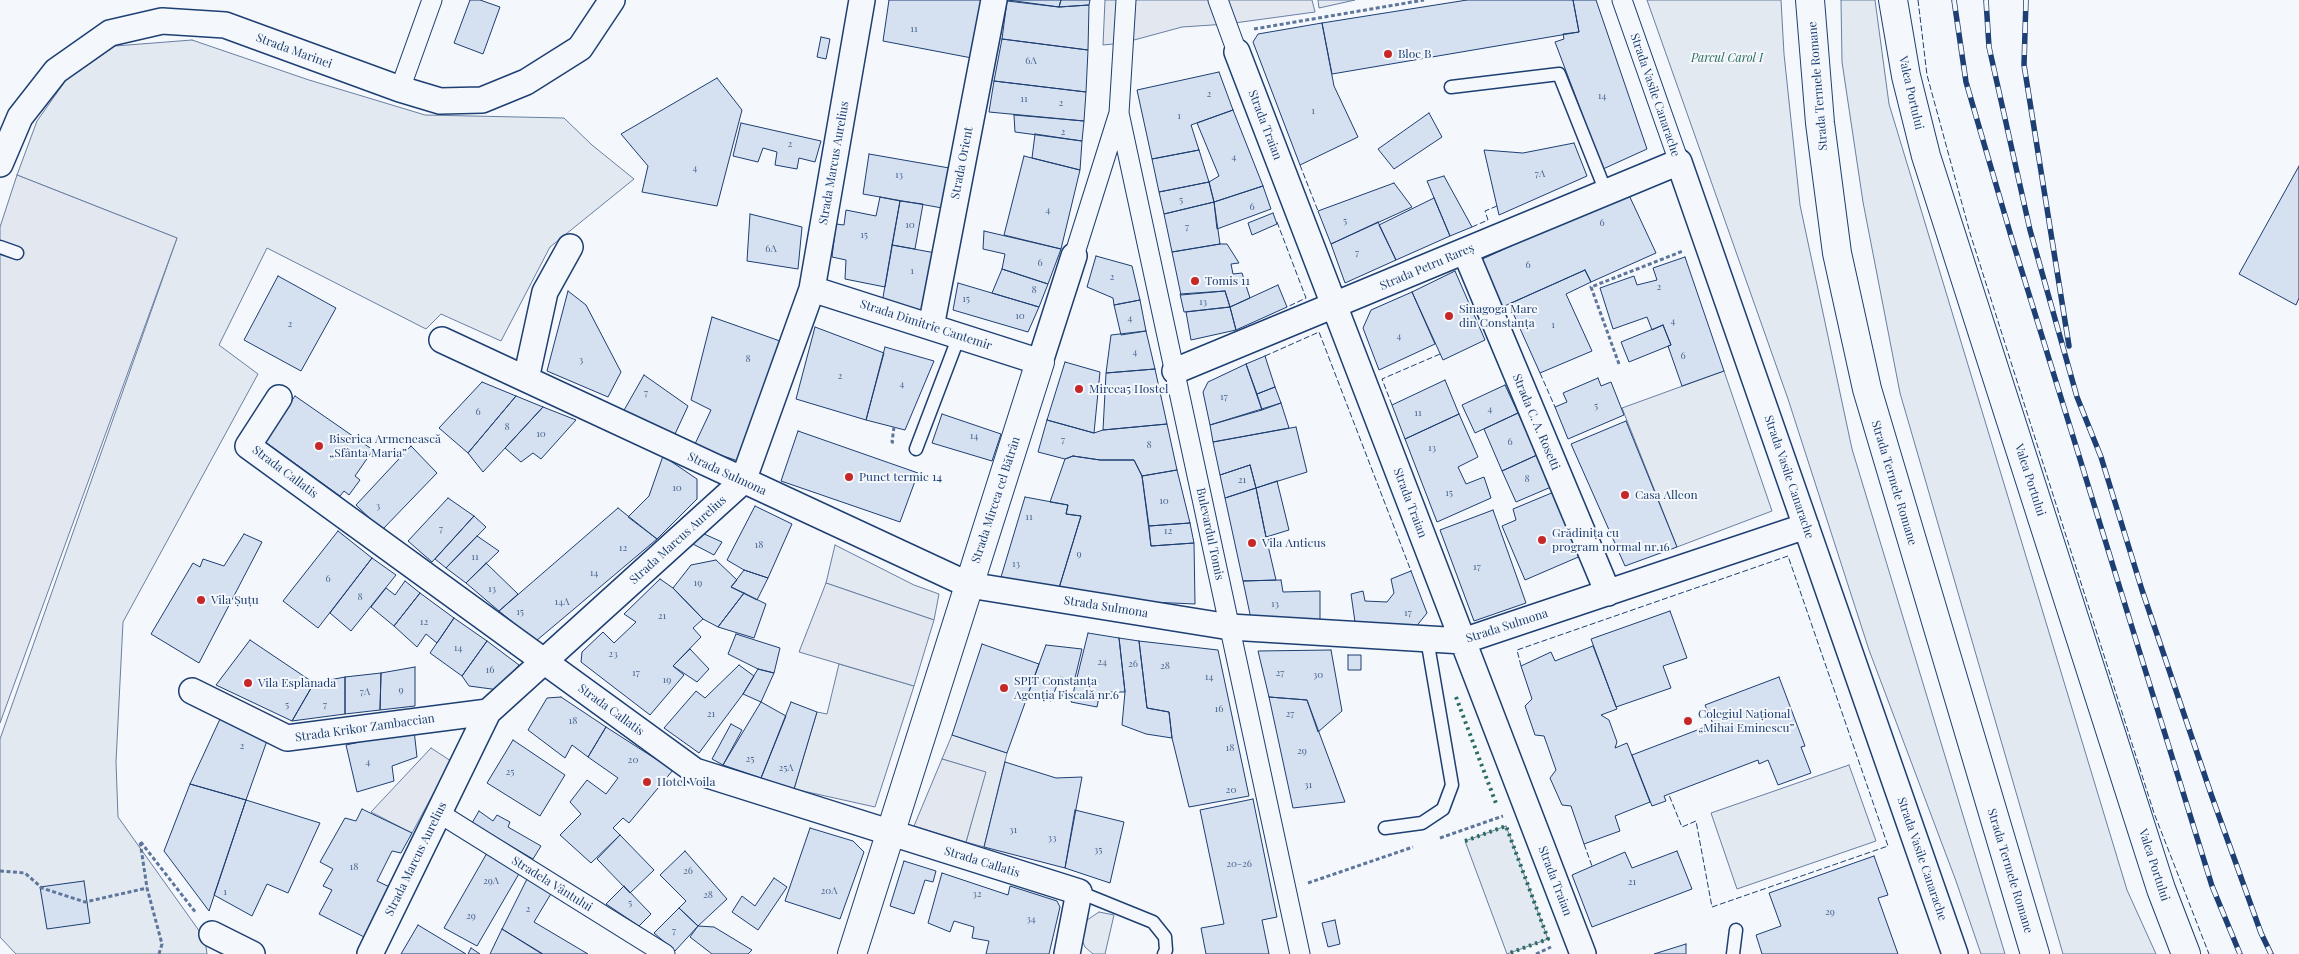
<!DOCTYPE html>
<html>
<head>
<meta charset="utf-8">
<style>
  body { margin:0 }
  canvas { display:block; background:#f4f7fb }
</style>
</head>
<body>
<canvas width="2299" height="954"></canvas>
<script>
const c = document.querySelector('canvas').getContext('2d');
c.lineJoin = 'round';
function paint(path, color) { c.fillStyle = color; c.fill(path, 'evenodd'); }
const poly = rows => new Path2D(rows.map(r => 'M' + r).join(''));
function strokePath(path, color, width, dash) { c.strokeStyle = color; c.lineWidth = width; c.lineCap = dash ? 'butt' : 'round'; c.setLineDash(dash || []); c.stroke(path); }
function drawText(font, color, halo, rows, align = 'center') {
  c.font = font + ' "Playfair Display",serif'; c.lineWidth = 4; c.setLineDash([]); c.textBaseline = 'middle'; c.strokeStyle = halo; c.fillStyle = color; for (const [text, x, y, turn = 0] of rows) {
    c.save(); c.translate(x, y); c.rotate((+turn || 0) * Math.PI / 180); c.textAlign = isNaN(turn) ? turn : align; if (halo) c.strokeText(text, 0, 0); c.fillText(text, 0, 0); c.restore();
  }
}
const green = poly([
  [1318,0,1355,0,1319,8,1318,0],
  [1647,0,1781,0,1784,54,1800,205,1852,449,2005,954,1981,954,1956,881,1869,650,1788,399,1647,0],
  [1841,0,1875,0,1889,104,2127,890,2156,954,2063,954,1900,393,1863,202,1842,62,1841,0],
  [192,40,309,80,425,115,564,118,592,145,634,179,550,247,501,341,441,314,426,329,267,248,219,345,258,374,123,622,116,762,118,817,205,939,207,954,16,954,0,937,0,739,177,238,17,175,37,121,66,80,115,46,192,40],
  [1724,371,1772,511,1677,547,1622,408,1724,371],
  [835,545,914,585,939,594,934,620,826,583,835,545],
  [839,664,914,686,875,807,794,789,817,712,827,714,839,664],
  [952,735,1007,753,984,847,966,842,985,772,942,759,952,735],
  [1849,765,1876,841,1737,889,1711,813,1849,765],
  [1506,826,1548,939,1507,954,1465,841,1506,826],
  [1099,912,1114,915,1105,954,1093,954,1085,947,1082,940,1083,926,1087,920,1099,912]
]);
const parking = poly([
  [1105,0,1312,0,1315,12,1227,24,1182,27,1123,43,1103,45,1105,0],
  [17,175,177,238,0,723,0,227,17,175],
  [826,583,934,620,914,686,799,652,826,583],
  [431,748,451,761,412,833,371,812,431,748],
  [942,759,986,772,966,842,914,826,942,759]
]);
const building = poly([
  [470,0,480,0,500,7,483,54,454,43,470,0],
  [889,0,987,0,977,59,883,41,889,0],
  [1008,0,1061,0,1059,7,1008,0],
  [1061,0,1090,0,1089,5,1059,7,1061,0],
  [1467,0,1573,0,1579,32,1332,74,1322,23,1467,0],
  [1573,0,1596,0,1647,149,1603,169,1555,42,1564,39,1563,34,1579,32,1573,0],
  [1007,1,1059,7,1089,5,1088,50,1002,39,1007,1],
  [1322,23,1334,86,1358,137,1300,165,1253,42,1258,34,1322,23],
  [821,37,830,39,826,59,817,57,821,37],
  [1002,39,1088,50,1086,92,994,81,1002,39],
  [1219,72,1233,110,1191,125,1199,150,1152,159,1137,90,1219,72],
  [717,78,742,110,717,206,642,192,648,166,621,134,717,78],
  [994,81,1086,92,1084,121,989,112,994,81],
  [1233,110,1263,186,1214,202,1209,182,1219,176,1197,123,1233,110],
  [1429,113,1442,137,1394,169,1378,149,1429,113],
  [1014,115,1084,121,1082,141,1015,132,1014,115],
  [741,123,821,141,815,162,799,158,797,169,775,165,777,152,763,148,758,162,733,156,741,123],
  [1035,134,1082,141,1080,170,1032,158,1035,134],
  [1574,143,1587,176,1499,215,1484,150,1523,153,1574,143],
  [1199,150,1209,182,1159,192,1152,159,1199,150],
  [869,154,955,169,948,209,863,194,869,154],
  [1024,156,1080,170,1061,249,1004,235,1024,156],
  [2299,166,2299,298,2296,305,2239,274,2299,166],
  [1444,176,1472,227,1450,236,1427,181,1444,176],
  [1209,182,1214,202,1164,214,1159,192,1209,182],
  [1394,183,1412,207,1331,244,1318,211,1394,183],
  [1263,186,1271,209,1217,229,1214,202,1263,186],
  [1628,193,1656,253,1591,282,1585,270,1500,308,1478,261,1628,193],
  [880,197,900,201,885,287,845,279,846,260,832,257,836,224,844,225,846,210,876,216,880,197],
  [1434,198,1450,236,1396,260,1379,225,1434,198],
  [900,201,923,204,915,249,892,245,900,201],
  [1214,202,1220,244,1172,252,1164,214,1214,202],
  [1273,213,1277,224,1252,235,1248,223,1273,213],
  [750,214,802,227,798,269,747,261,750,214],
  [1378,222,1396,260,1345,283,1331,244,1378,222],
  [984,231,1061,249,1048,284,1002,269,1005,254,983,249,984,231],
  [1220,244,1227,244,1239,263,1231,264,1233,274,1242,273,1250,298,1230,307,1225,291,1181,295,1172,252,1220,244],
  [892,245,941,254,926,316,882,303,892,245],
  [1096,256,1132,266,1140,300,1114,305,1113,298,1087,287,1096,256],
  [1685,257,1724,371,1682,386,1668,346,1671,345,1663,325,1652,330,1647,317,1613,329,1600,288,1634,276,1637,285,1657,280,1653,268,1685,257],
  [1002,269,1048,284,1039,307,992,293,1002,269],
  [1585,270,1591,282,1566,294,1592,351,1540,373,1509,304,1585,270],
  [1455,271,1485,340,1443,360,1412,292,1455,271],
  [278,276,336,308,301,371,244,340,278,276],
  [958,283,1039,307,1028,332,953,310,958,283],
  [1278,285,1287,307,1236,330,1230,307,1278,285],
  [568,291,586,305,621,372,608,397,547,371,568,291],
  [1225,291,1230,307,1184,312,1180,294,1225,291],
  [1412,292,1435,344,1379,370,1363,328,1371,310,1412,292],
  [1140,300,1146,331,1121,335,1114,305,1140,300],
  [1230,307,1236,330,1191,340,1186,312,1230,307],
  [712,317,780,341,744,463,694,446,711,410,691,400,712,317],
  [1663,325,1671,345,1629,362,1621,342,1663,325],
  [815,327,884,353,866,420,796,399,815,327],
  [1146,331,1155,369,1106,373,1111,335,1146,331],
  [885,347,934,361,905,430,866,420,885,347],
  [1265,356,1275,387,1257,394,1246,364,1265,356],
  [1065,362,1100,372,1094,433,1047,420,1065,362],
  [1246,364,1262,410,1210,425,1203,392,1208,382,1246,364],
  [1155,369,1167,424,1103,430,1106,373,1155,369],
  [644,375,688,406,675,434,623,412,644,375],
  [1598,378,1601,386,1611,382,1624,415,1568,439,1555,407,1567,402,1563,393,1598,378],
  [1445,380,1459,414,1405,439,1392,405,1445,380],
  [482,382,516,396,468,453,439,428,482,382],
  [1505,385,1518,413,1475,433,1462,405,1505,385],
  [1275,387,1281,403,1262,410,1257,394,1275,387],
  [295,396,373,450,355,476,360,480,349,495,344,491,340,496,264,441,295,396],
  [516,396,543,407,483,472,468,453,516,396],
  [1281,403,1289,428,1213,442,1210,425,1281,403],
  [543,407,576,420,541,459,533,453,521,462,505,448,543,407],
  [1518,413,1537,455,1502,471,1484,429,1518,413],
  [942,414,1001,434,992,461,932,443,942,414],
  [1459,414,1478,457,1458,467,1466,484,1484,477,1491,498,1437,522,1405,439,1459,414],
  [1047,420,1094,433,1103,430,1167,424,1177,470,1142,476,1134,460,1100,460,1073,456,1065,459,1038,452,1047,420],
  [1626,421,1677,547,1625,566,1571,444,1626,421],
  [1296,427,1307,472,1256,488,1250,465,1220,475,1213,442,1296,427],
  [798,431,918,473,900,522,781,481,798,431],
  [411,446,437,473,382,530,356,505,411,446],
  [1537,455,1551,487,1516,502,1502,471,1537,455],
  [663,456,697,479,697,499,657,539,628,517,649,496,663,456],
  [1073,456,1100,460,1134,460,1142,476,1151,546,1194,543,1195,604,1149,602,1059,588,1081,516,1066,514,1068,505,1050,502,1065,459,1073,456],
  [1250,465,1256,488,1225,498,1220,475,1250,465],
  [1177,470,1190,523,1149,526,1142,476,1177,470],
  [1277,481,1289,530,1266,537,1256,488,1277,481],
  [1256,488,1266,537,1276,580,1243,581,1225,498,1256,488],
  [1554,492,1583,555,1525,580,1502,526,1516,520,1513,509,1554,492],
  [1025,497,1068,505,1066,514,1081,516,1059,588,1001,577,1025,497],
  [448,498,474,516,432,562,408,541,448,498],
  [755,506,792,524,768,578,744,570,727,560,755,506],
  [618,508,657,539,536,641,499,611,618,508],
  [1493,510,1526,603,1474,621,1440,530,1493,510],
  [474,516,486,527,446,568,435,559,474,516],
  [1190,523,1194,543,1151,546,1149,526,1190,523],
  [338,531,372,558,318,628,283,601,338,531],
  [702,533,722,542,714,555,691,543,702,533],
  [244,534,262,542,199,663,151,634,193,563,200,567,203,559,224,566,244,534],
  [477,536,499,551,466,583,446,568,477,536],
  [372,558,396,575,351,631,330,613,372,558],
  [716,560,737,580,731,587,744,593,718,627,703,619,673,588,691,565,716,560],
  [486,563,518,594,499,611,466,583,486,563],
  [744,570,768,578,757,600,731,587,744,570],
  [1411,571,1427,613,1415,628,1355,622,1351,594,1363,591,1365,601,1387,602,1394,593,1391,579,1411,571],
  [660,579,673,588,703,619,693,628,701,637,673,666,684,675,650,715,581,662,582,652,603,632,614,643,636,622,624,614,660,579],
  [1281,580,1283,592,1320,591,1320,623,1251,619,1243,581,1281,580],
  [405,581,420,593,394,626,371,607,386,588,395,595,405,581],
  [420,593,454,618,437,643,426,634,417,647,394,626,420,593],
  [744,593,766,604,754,638,718,627,744,593],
  [1670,611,1687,658,1663,666,1671,688,1616,707,1591,639,1670,611],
  [454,618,487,641,462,676,430,653,454,618],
  [1088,633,1119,638,1125,692,1100,692,1097,707,1071,702,1088,633],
  [736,634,780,648,774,673,758,669,728,654,736,634],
  [1119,638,1139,641,1147,708,1169,712,1172,738,1146,734,1122,725,1125,692,1119,638],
  [250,640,314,683,292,721,216,685,250,640],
  [487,641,519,665,499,690,469,686,462,676,487,641],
  [1139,641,1218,650,1249,796,1189,807,1172,738,1169,712,1147,708,1139,641],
  [982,644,1039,664,1007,753,952,735,982,644],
  [1046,645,1082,649,1074,682,1060,677,1051,701,1028,694,1046,645],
  [1593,646,1617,709,1601,715,1609,720,1617,742,1615,748,1627,743,1650,802,1615,816,1620,831,1584,844,1571,806,1562,805,1550,778,1556,770,1544,736,1535,735,1525,706,1532,699,1521,666,1551,652,1555,661,1593,646],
  [690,649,709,669,697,682,673,666,690,649],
  [1331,650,1342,711,1318,732,1307,700,1269,697,1258,651,1331,650],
  [1348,655,1361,655,1361,670,1348,670,1348,655],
  [739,665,754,676,743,694,699,753,664,728,696,691,705,698,739,665],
  [415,667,415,706,380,710,381,673,415,667],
  [758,669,774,673,761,702,743,694,758,669],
  [381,673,380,710,345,714,345,677,381,673],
  [345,677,345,714,292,721,314,683,345,677],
  [1779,677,1805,746,1801,747,1811,773,1778,785,1768,760,1759,764,1758,760,1664,796,1666,801,1652,806,1632,755,1713,724,1705,705,1779,677],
  [561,697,606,727,588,757,572,745,565,758,528,730,547,698,561,697],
  [1269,697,1307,700,1345,802,1293,808,1269,697],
  [761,702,786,716,761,778,723,765,761,702],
  [791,702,817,712,794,789,761,778,791,702],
  [220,719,268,738,246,800,190,784,220,719],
  [731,724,742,730,723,765,712,759,731,724],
  [606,727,673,770,629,823,623,818,613,828,620,835,591,863,560,835,581,814,570,802,587,780,606,794,618,778,588,757,606,727],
  [414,730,417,757,392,766,394,781,357,792,346,745,414,730],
  [513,740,565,775,540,816,487,783,513,740],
  [1005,762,1056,778,1082,777,1065,868,984,847,1005,762],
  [190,784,246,800,209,911,164,851,190,784],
  [1253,799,1277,917,1262,920,1269,954,1206,954,1201,928,1224,924,1200,810,1253,799],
  [246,800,320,823,288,893,267,884,252,916,214,895,246,800],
  [362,809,412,833,401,853,392,851,377,881,396,890,370,940,319,914,332,890,323,886,333,869,320,862,345,818,356,821,362,809],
  [1075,810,1124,822,1110,883,1065,868,1075,810],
  [479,811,493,821,497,815,510,822,508,827,541,846,533,859,472,823,479,811],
  [810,828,853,841,864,852,840,919,785,901,810,828],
  [620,835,654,870,630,893,597,859,620,835],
  [685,851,727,899,698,926,679,908,686,901,660,875,685,851],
  [1677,851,1692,889,1592,927,1572,875,1625,852,1632,868,1677,851],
  [487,853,520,872,477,946,444,928,487,853],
  [1874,856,1888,895,1878,898,1898,954,1762,954,1756,935,1781,926,1769,893,1874,856],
  [904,861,936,871,933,882,925,880,914,914,890,906,904,861],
  [942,873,1008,895,1010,886,1057,901,1060,907,1049,954,986,954,989,941,972,938,974,927,954,921,950,932,928,923,942,873],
  [528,877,552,892,534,922,588,954,543,954,502,929,528,877],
  [774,878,787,887,758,930,732,912,742,896,755,906,774,878],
  [84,881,90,923,47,929,40,887,84,881],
  [624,886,651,914,639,926,606,904,624,886],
  [679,908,698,926,675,951,654,933,679,908],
  [1335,920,1340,944,1328,947,1322,923,1335,920],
  [418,925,466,954,401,954,418,925],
  [698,926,714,927,752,950,748,954,712,954,690,937,698,926],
  [502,929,542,954,490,954,502,929],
  [1686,944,1686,954,1654,954,1686,944],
  [471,948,480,954,468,954,471,948]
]);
const path = poly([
  [1254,29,1424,0],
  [1619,364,1591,287,1683,251],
  [894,427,892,442,896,443],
  [1440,838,1503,816],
  [0,871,25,873,42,888,85,902,147,888],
  [1308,883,1413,847],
  [159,954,162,944,147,888,140,841,196,913],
  [1536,954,1551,947]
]);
const service = poly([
  [1451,87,1559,74,1606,192],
  [0,247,17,253],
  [916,449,959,336],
  [1385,828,1422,823,1443,809,1452,785,1427,639],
  [1079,892,1153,922,1165,937,1166,950,1164,954],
  [1733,954,1736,930]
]);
const pedestrian = poly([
  [1218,0,1237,52],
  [1622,0,1679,162],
  [400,89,432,0],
  [1119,113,1300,954],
  [1074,256,1119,113,1126,0],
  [439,813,665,954]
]);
const minor = poly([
  [1237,52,1583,954],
  [0,164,20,117,56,71,110,33,162,21,225,25,400,89,440,101,482,100,526,82,580,48,612,0],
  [1465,251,1608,593],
  [812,289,1040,362,1074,256],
  [931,327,994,0],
  [442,340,969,585,1230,627,1463,641,1806,526],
  [1175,371,1679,162,1955,954],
  [526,379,545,292,570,247],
  [279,398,248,446,695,771,1079,892,1067,954],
  [192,691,287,738,488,712],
  [212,934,252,954],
  [370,954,488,712,743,481,812,289,862,0]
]);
const tertiary = poly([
  [1810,0,1820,123,1837,253,1867,389,2035,954],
  [1893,0,1906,76,1926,156,2161,889,2186,954],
  [852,954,1040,362]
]);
const rail = poly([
  [1954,0,1966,82,2011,236,2212,886,2240,954],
  [1986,0,1989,47,2030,230,2077,397,2101,457,2142,590,2211,794,2261,933,2271,954],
  [2026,0,2024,65,2069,346]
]);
const hedge = poly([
  [1456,697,1497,806],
  [1465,841,1506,826,1548,939,1507,954]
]);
const fence = poly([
  [1918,0,1927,75,1970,233,2154,813,2209,954],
  [1300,165,1318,211],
  [1277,222,1306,298,1287,307],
  [1472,227,1488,220,1485,211,1497,206],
  [1265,356,1319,332,1411,571],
  [1540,373,1555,407],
  [1392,405,1382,379,1440,354],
  [1521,666,1517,650,1788,556,1888,846,1712,907,1696,821,1682,827,1669,795],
  [1584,844,1592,866]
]);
const markers = [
  [1388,54,5,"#c62828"],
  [1195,281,5,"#c62828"],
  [1449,316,5,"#c62828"],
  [1079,389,5,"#c62828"],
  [319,446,5,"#c62828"],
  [849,477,5,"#c62828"],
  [1625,495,5,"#c62828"],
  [1542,540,5,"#c62828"],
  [1252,543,5,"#c62828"],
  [201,600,5,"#c62828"],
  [248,683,5,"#c62828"],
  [1004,688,5,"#c62828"],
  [1688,721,5,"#c62828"],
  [647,782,5,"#c62828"]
];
const numberNames = [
  ["11",914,29],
  ["6A",1031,61],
  ["2",1209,94],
  ["14",1602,96],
  ["11",1024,99],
  ["2",1061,103],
  ["1",1313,111],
  ["1",1179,116],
  ["2",1063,132],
  ["2",790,144],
  ["4",1234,157],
  ["4",695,168],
  ["7A",1540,174],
  ["13",899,175],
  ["5",1181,200],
  ["6",1252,207],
  ["4",1048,210],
  ["5",1345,221],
  ["6",1602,223],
  ["10",910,225],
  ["7",1187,227],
  ["15",864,235],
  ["6A",771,249],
  ["7",1357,253],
  ["6",1040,263],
  ["6",1528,265],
  ["1",912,271],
  ["2",1112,277],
  ["2",1659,287],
  ["8",1034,290],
  ["15",966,299],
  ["13",1203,302],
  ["10",1020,316],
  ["4",1130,318],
  ["4",1673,321],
  ["2",290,324],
  ["1",1553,325],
  ["4",1399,336],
  ["4",1135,352],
  ["6",1683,356],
  ["8",748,359],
  ["3",581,360],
  ["2",840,376],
  ["4",902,384],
  ["7",646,393],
  ["17",1224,397],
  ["5",1596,406],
  ["4",1490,409],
  ["6",478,412],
  ["11",1418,413],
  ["8",507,427],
  ["10",541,434],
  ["14",974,436],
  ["7",1063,440],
  ["6",1510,442],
  ["8",1149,445],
  ["13",1432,448],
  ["8",1527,479],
  ["21",1242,480],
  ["10",677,488],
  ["15",1449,493],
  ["10",1164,501],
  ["3",378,506],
  ["11",1029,517],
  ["7",441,529],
  ["12",1168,531],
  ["18",759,545],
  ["12",623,548],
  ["9",1079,554],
  ["11",475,557],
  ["13",1016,564],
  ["17",1477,567],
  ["14",594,573],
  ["6",328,579],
  ["19",698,583],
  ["13",492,589],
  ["8",360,597],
  ["14A",562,602],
  ["13",1275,604],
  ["15",520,612],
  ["17",1408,613],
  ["21",662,616],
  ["12",424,622],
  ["14",458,648],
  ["23",613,654],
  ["24",1102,662],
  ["26",1133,664],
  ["28",1165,666],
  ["16",490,670],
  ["17",636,673],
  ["27",1280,673],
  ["30",1318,675],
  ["14",1209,677],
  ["19",667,680],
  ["9",401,690],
  ["7A",365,692],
  ["5",287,705],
  ["7",325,705],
  ["16",1219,709],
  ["21",711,714],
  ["27",1290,714],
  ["18",573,721],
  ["2",242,746],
  ["18",1230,748],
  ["29",1302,751],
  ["25",750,759],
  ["20",633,760],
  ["4",368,762],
  ["25A",786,768],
  ["25",510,772],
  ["31",1308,785],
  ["20",1231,790],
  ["31",1013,830],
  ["33",1052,838],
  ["35",1098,850],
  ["20-26",1239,864],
  ["18",354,867],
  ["26",688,871],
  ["29A",491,881],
  ["21",1632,882],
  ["20A",829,891],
  ["1",225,892],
  ["32",977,894],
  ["28",708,895],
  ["5",630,903],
  ["2",528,909],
  ["29",1830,912],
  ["29",471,916],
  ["34",1031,919],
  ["7",674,931]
];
const streetNames = [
  ["Strada Marinei",294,51,20],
  ["Strada Termele Romane",1818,86,-95],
  ["Valea Portului",1911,93,77],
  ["Strada Vasile Canarache",1655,95,71],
  ["Strada Traian",1265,125,69],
  ["Strada Marcus Aurelius",834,163,-80],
  ["Strada Orient",962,163,-79],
  ["Strada Petru Rareș",1427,267,-23],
  ["Strada Dimitrie Cantemir",926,325,18],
  ["Strada C. A. Rosetti",1536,422,67],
  ["Strada Callatis",285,472,37],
  ["Strada Sulmona",727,474,25],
  ["Strada Vasile Canarache",1789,477,71],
  ["Valea Portului",2030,480,72],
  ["Strada Termele Romane",1894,483,73],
  ["Strada Mircea cel Bătrân",996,500,-72],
  ["Strada Traian",1410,503,69],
  ["Bulevardul Tomis",1210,534,78],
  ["Strada Marcus Aurelius",678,540,-42],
  ["Strada Sulmona",1106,607,9],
  ["Strada Sulmona",1507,626,-18],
  ["Strada Callatis",611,710,36],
  ["Strada Krikor Zambaccian",365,728,-8],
  ["Strada Marcus Aurelius",416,859,-64],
  ["Strada Vasile Canarache",1922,859,71],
  ["Strada Callatis",982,862,17],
  ["Valea Portului",2154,865,72],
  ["Strada Termele Romane",2010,871,73],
  ["Strada Traian",1555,881,69],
  ["Stradela Vântului",552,884,32]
];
const poiNames = [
  ["Bloc B",1398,54],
  ["Tomis 11",1205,281],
  ["Sinagoga Mare",1459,309],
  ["din Constanța",1459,323],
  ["Mircea5 Hostel",1089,389],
  ["Biserica Armenească",329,439],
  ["„Sfânta Maria”",329,453],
  ["Punct termic 14",859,477],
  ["Casa Alleon",1635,495],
  ["Grădinița cu",1552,533],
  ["program normal nr.16",1552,547],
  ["Vila Anticus",1262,543],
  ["Vila Șuțu",211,600],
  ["SPIT Constanța",1014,681],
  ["Agenția Fiscală nr.6",1014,695],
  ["Vila Esplanada",258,683],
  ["Colegiul Național",1698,714],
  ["„Mihai Eminescu”",1698,728],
  ["Hotel Voila",657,782]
];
const parkNames = [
  ["Parcul Carol I",1727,58]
];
paint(green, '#e3e9f0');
strokePath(green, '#687fa3', 1);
paint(parking, '#e3e8f0');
strokePath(parking, '#687fa3', 1);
paint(building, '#d5e0f0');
strokePath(building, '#1d3f73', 1);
strokePath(service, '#1d3f73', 15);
strokePath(pedestrian, '#1d3f73', 21);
strokePath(minor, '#1d3f73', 28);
strokePath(tertiary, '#1d3f73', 30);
strokePath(path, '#5e769c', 3, [4, 2.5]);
strokePath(service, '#f4f7fb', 12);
strokePath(pedestrian, '#f4f7fb', 19);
strokePath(minor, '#f4f7fb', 25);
strokePath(tertiary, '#f4f7fb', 28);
strokePath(rail, '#1d3f73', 5.5);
strokePath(rail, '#f4f7fb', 4, [11]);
strokePath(hedge, '#2c6c60', 4, [2.5, 4]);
strokePath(fence, '#1d3f73', 1, [6, 2.5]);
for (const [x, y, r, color] of markers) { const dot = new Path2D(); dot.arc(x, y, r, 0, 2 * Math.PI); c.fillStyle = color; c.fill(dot); strokePath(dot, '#f4f7fb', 2); }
drawText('10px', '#4b6792', null, numberNames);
drawText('12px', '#1d3f73', '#f4f7fb', streetNames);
drawText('12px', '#1d3f73', '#f4f7fb', poiNames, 'left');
drawText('italic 12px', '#2c6c60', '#f4f7fb', parkNames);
</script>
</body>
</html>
